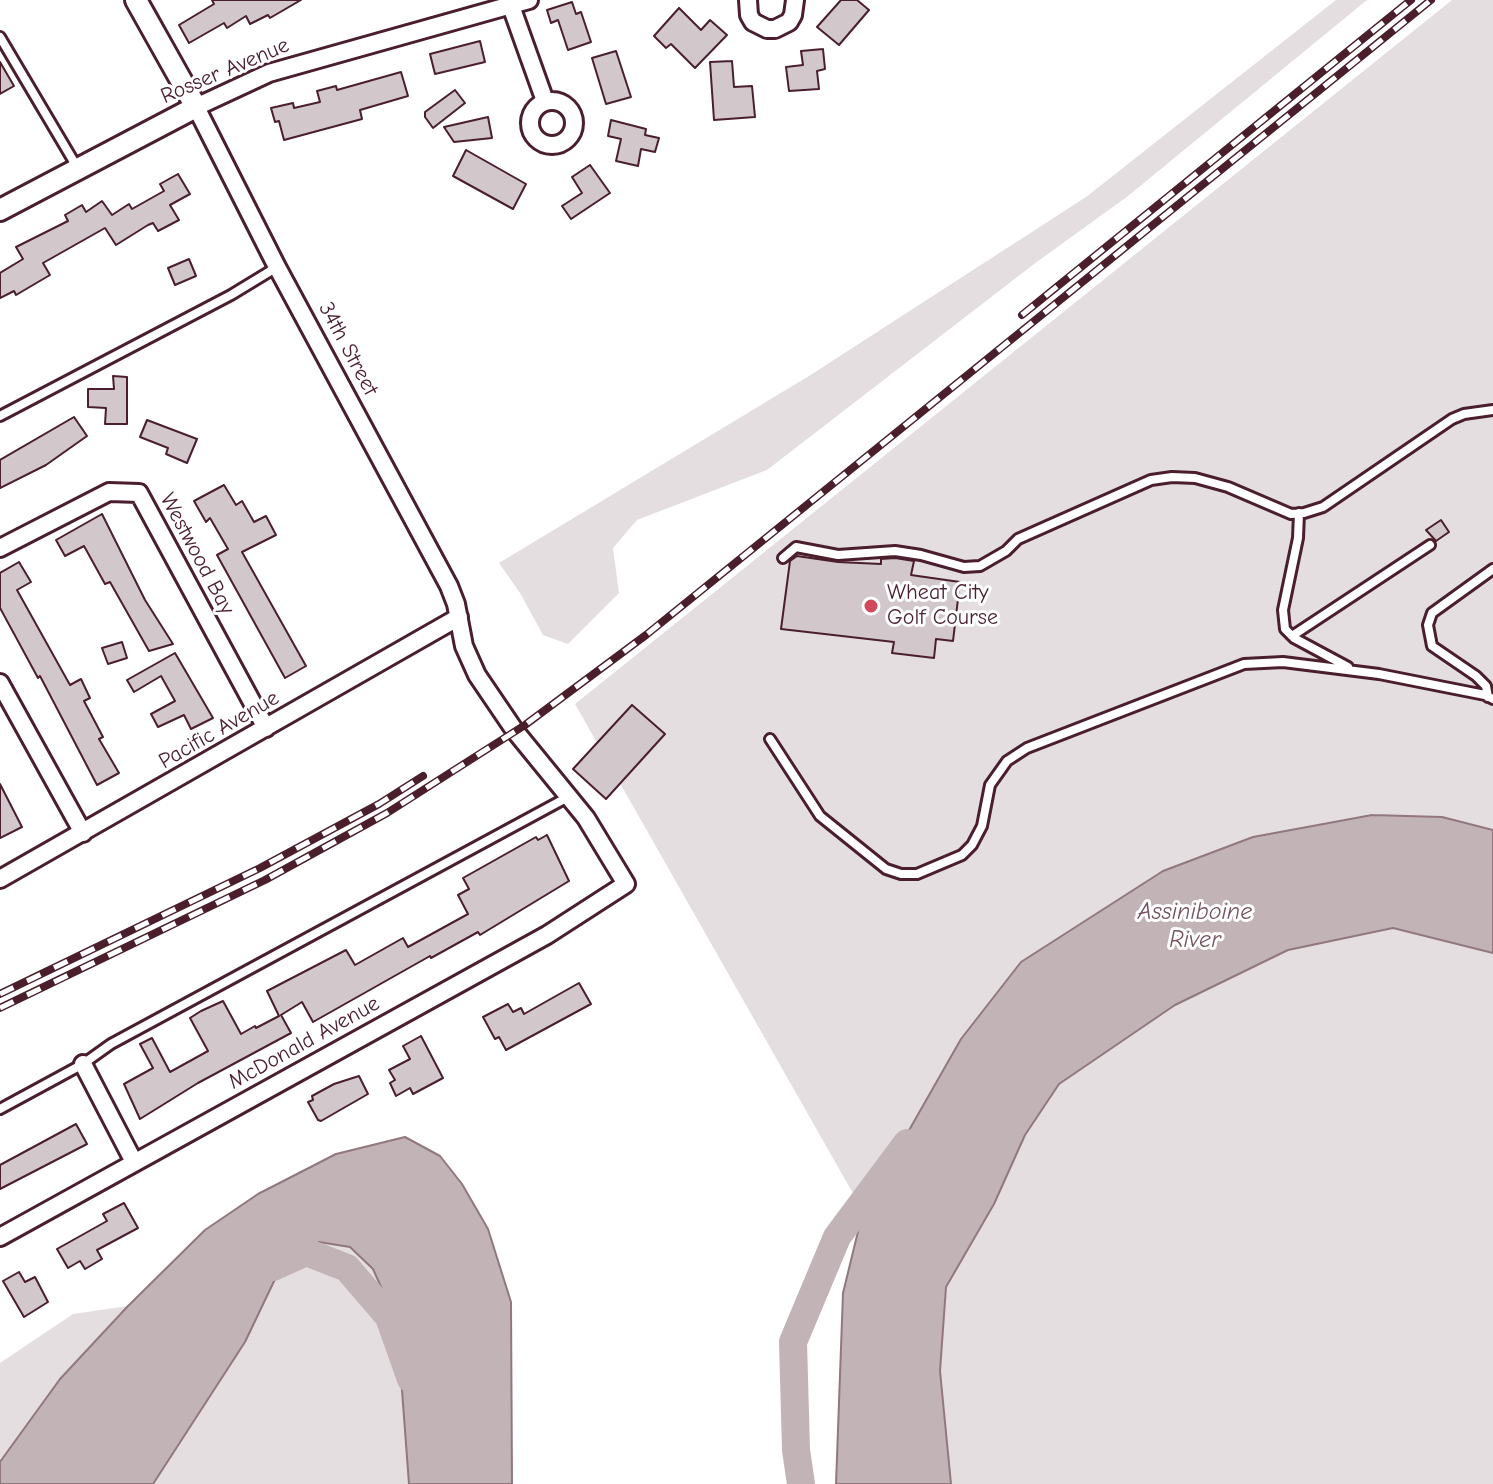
<!DOCTYPE html>
<html>
<head>
<meta charset="utf-8">
<style>
  body { margin:0 }
  canvas { display:block; background:#fff }
</style>
</head>
<body>
<canvas width="1493" height="1484"></canvas>
<script>
const c = document.querySelector('canvas').getContext('2d');
c.lineJoin = 'round';
function paint(path, color) { c.fillStyle = color; c.fill(path, 'evenodd'); }
const poly = rows => new Path2D(rows.map(r => 'M' + r).join(''));
function strokePath(path, color, width, dash) { c.strokeStyle = color; c.lineWidth = width; c.lineCap = dash ? 'butt' : 'round'; c.setLineDash(dash || []); c.stroke(path); }
function drawText(font, color, halo, rows, align = 'center') {
  c.font = font + ' "Comic Neue",sans-serif'; c.lineWidth = 6; c.setLineDash([]); c.textBaseline = 'middle'; c.strokeStyle = halo; c.fillStyle = color; for (const [text, x, y, turn = 0] of rows) {
    c.save(); c.translate(x, y); c.rotate((+turn || 0) * Math.PI / 180); c.textAlign = isNaN(turn) ? turn : align; if (halo) c.strokeText(text, 0, 0); c.fillText(text, 0, 0); c.restore();
  }
}
const green = poly([
  [1336,0,1367,0,1128,196,1034,264,767,470,637,520,613,548,619,593,568,644,543,635,520,593,499,563,809,376,1086,197],
  [1452,0,1493,0,1493,830,1442,817,1021,962,961,1039,863,1211,575,704],
  [1393,928,1493,953,1493,1484,951,1484,940,1371,946,1287,994,1204,1025,1135,1059,1084,1175,1005,1288,950],
  [318,1242,350,1247,373,1269,397,1323,409,1484,153,1484,245,1342,277,1275],
  [128,1306,60,1379,0,1462,0,1363,73,1314]
]);
const water = poly([
  [1372,815,1442,817,1493,830,1493,953,1393,928,1288,950,1175,1005,1059,1084,1025,1135,994,1204,946,1287,940,1371,951,1484,836,1484,843,1293,863,1211,961,1039,1021,962,1163,871,1253,837,1372,815],
  [405,1137,440,1156,462,1184,488,1229,511,1302,512,1484,409,1484,397,1323,373,1269,350,1247,319,1242,277,1275,245,1342,153,1484,0,1484,0,1462,60,1379,128,1306,205,1230,258,1194,336,1154,405,1137]
]);
const river = poly([
  [273,1267,306,1252,347,1268,389,1317,411,1379],
  [801,1484,796,1450,793,1342,837,1237,907,1143]
]);
const building = poly([
  [212,0,301,0,270,18,268,15,250,24,246,16,227,28,224,23,189,43,179,25,214,4,212,0],
  [841,0,857,0,869,10,839,45,817,27,841,0],
  [572,2,576,14,581,12,591,42,568,50,558,20,551,23,547,10,572,2],
  [679,8,701,30,710,20,727,35,695,68,671,44,666,48,654,36,679,8],
  [480,41,485,62,435,74,430,54,480,41],
  [823,49,825,69,817,71,819,89,789,91,786,67,803,65,801,51,823,49],
  [616,51,631,97,606,104,592,58,616,51],
  [732,61,734,87,752,86,755,117,714,120,710,62,732,61],
  [0,62,14,86,0,94,0,62],
  [401,72,408,96,360,110,362,119,284,140,279,121,275,122,271,108,293,103,294,108,320,102,317,91,336,86,337,90,401,72],
  [455,90,465,103,433,128,425,117,425,112,455,90],
  [488,117,492,138,454,142,444,127,488,117],
  [611,120,646,129,645,135,659,138,655,152,641,149,638,166,616,161,621,139,608,136,611,120],
  [466,150,526,184,513,209,453,176,466,150],
  [590,165,610,193,571,219,562,206,582,193,572,177,590,165],
  [178,174,190,194,170,205,179,220,158,231,153,223,148,225,116,245,105,228,43,263,50,275,16,295,14,291,0,298,0,273,23,259,16,247,68,221,65,215,82,205,86,212,102,201,112,215,129,204,132,209,164,191,160,184,178,174],
  [189,259,196,276,175,285,168,268,189,259],
  [113,376,127,377,127,424,105,424,106,408,88,407,88,389,114,389,113,376],
  [74,417,87,436,46,465,0,488,0,460,74,417],
  [147,420,197,439,187,463,166,454,168,448,140,437,147,420],
  [224,485,236,505,242,501,254,522,266,516,276,535,242,552,306,666,285,678,217,555,228,549,210,518,206,522,194,501,224,485],
  [102,514,145,600,173,644,149,651,110,582,105,584,84,546,65,556,56,540,102,514],
  [1441,520,1449,532,1436,541,1426,530,1441,520],
  [797,556,838,562,881,564,881,559,895,558,914,561,911,575,960,582,953,641,936,639,934,658,892,653,894,642,781,629,790,561,797,556],
  [19,562,31,582,17,590,70,685,81,679,90,698,84,701,103,737,99,739,119,773,97,785,40,676,38,678,0,608,0,573,19,562],
  [122,642,127,658,108,664,102,648,122,642],
  [175,653,213,718,191,729,184,715,158,727,151,714,175,701,161,676,134,692,127,680,175,653],
  [632,705,665,734,606,799,573,769,632,705],
  [0,784,22,827,0,838,0,784],
  [547,835,569,881,480,935,478,932,431,958,430,956,313,1022,302,1002,281,1015,291,1033,198,1083,140,1119,124,1084,153,1068,140,1044,152,1038,170,1072,208,1051,190,1018,201,1011,223,1001,241,1034,255,1026,256,1028,279,1016,267,991,346,950,355,965,403,938,408,947,468,914,458,895,469,889,463,878,536,837,538,840,547,835],
  [579,983,591,1004,506,1050,499,1037,495,1039,483,1017,508,1004,513,1012,521,1008,524,1014,579,983],
  [421,1036,443,1078,413,1094,410,1088,396,1096,390,1083,395,1080,389,1070,410,1059,403,1046,421,1036],
  [359,1076,368,1094,321,1121,318,1120,308,1102,313,1100,312,1096,334,1084,359,1076],
  [76,1124,87,1144,0,1189,0,1165,76,1124],
  [124,1203,138,1228,97,1250,102,1259,85,1269,80,1261,68,1268,57,1249,107,1221,103,1214,124,1203],
  [19,1272,25,1282,35,1277,48,1302,24,1317,3,1281,19,1272]
]);
const service = poly([
  [0,37,77,167],
  [0,416,231,295,277,267],
  [1299,513,1298,538,1283,610,1285,629,1294,638,1348,667],
  [783,558,796,547,838,555,895,551,921,555,964,567,980,566,1006,551,1018,539,1151,480,1172,477,1195,478,1228,487,1291,514,1304,513,1323,507,1452,419,1464,414,1493,410],
  [1292,636,1430,545],
  [1488,697,1486,686,1476,676,1432,646,1428,625,1432,613,1493,569],
  [770,739,820,816,886,869,901,874,917,874,962,855,972,845,982,826,990,785,1007,761,1027,748,1244,664,1283,662,1379,674,1485,695,1493,699],
  [0,1109,83,1064,111,1044,568,797]
]);
const minor = poly([
  [748,0,749,15,753,22,767,29,775,29,789,22,793,15,795,0],
  [511,6,545,101],
  '530 123a22 22 0 1 1 44 0a22 22 0 1 1-44 0Z',
  [0,548,109,492,139,493,266,728],
  [0,683,83,833],
  [0,879,459,617],
  [83,1064,134,1162],
  [0,1237,547,935,626,884,586,818,515,731,477,675,464,646,456,604,449,586,277,267,196,107,269,73,529,0]
]);
const tertiary = poly([
  [0,210,196,107,136,0]
]);
const rail = poly([
  [1022,315,1411,0],
  [0,994,260,868,379,804,423,776],
  [0,1008,265,880,387,813,525,725,646,635,1431,0]
]);
const markers = [
  [871,606,8,"#d1495b"]
];
const streetNames = [
  ["Rosser Avenue",225,71,-23],
  ["34th Street",348,349,62],
  ["Westwood Bay",197,554,62],
  ["Pacific Avenue",219,730,-30],
  ["McDonald Avenue",304,1043,-29]
];
const poiNames = [
  ["Wheat City",887,593],
  ["Golf Course",887,618]
];
const waterNames = [
  ["Assiniboine",1195,912],
  ["River",1195,940]
];
paint(green, '#e5dee0');
paint(water, '#c1b3b6');
strokePath(water, '#91787e', 2);
strokePath(river, '#c1b3b6', 28);
paint(building, '#d2c7cb');
strokePath(building, '#4a1f2b', 2);
strokePath(service, '#4a1f2b', 14);
strokePath(minor, '#4a1f2b', 22);
strokePath(tertiary, '#4a1f2b', 26);
strokePath(service, '#fff', 8);
strokePath(minor, '#fff', 16);
strokePath(tertiary, '#fff', 20);
strokePath(rail, '#4a1f2b', 8);
strokePath(rail, '#fff', 5, [15]);
for (const [x, y, r, color] of markers) { const dot = new Path2D(); dot.arc(x, y, r, 0, 2 * Math.PI); c.fillStyle = color; c.fill(dot); strokePath(dot, '#fff', 3); }
drawText('22px', '#4a1f2b', '#fff', streetNames);
drawText('22px', '#4a1f2b', '#fff', poiNames, 'left');
drawText('italic 24px', '#74535c', '#fff', waterNames);
</script>
</body>
</html>
